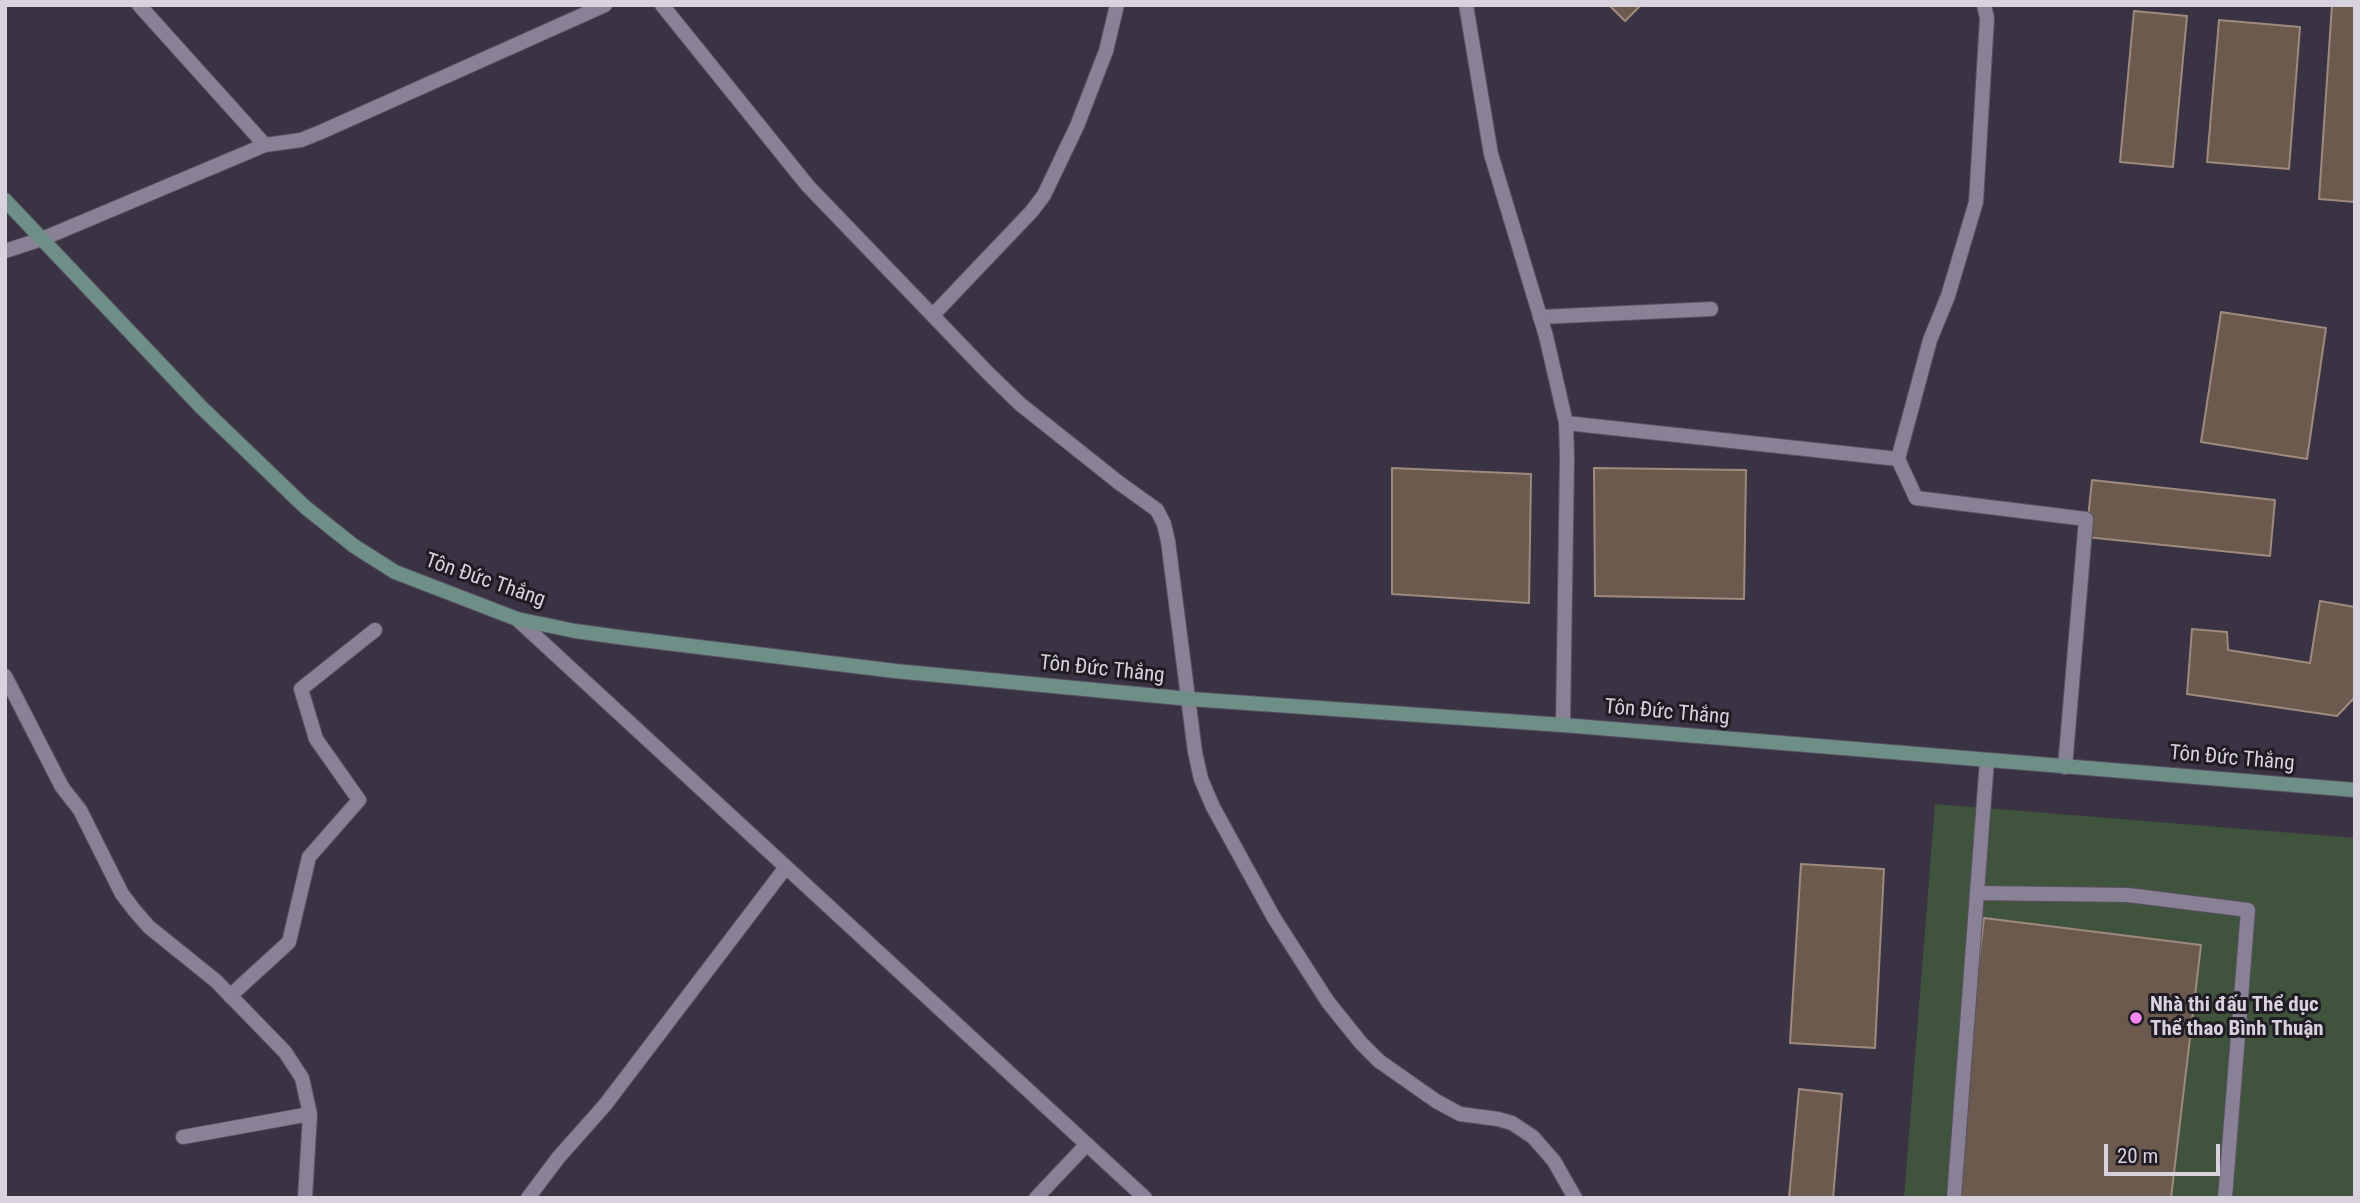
<!DOCTYPE html>
<html>
<head>
<meta charset="utf-8">
<style>
  body { margin:0 }
  #map { position:relative; width:2360px; height:1203px; overflow:hidden; background:#3a3343; font-family:"Roboto Condensed",sans-serif }
  canvas { display:block }
  .frame { position:absolute; inset:0; border:7px solid #d7d2dd; pointer-events:none }
  .scale { position:absolute; left:2104px; top:1144px; width:116px; height:32px; box-sizing:border-box; border:4px solid #d7d2dd; border-top:0; padding-left:9px; font-size:21px; line-height:24px; white-space:nowrap; color:#d7d2dd; -webkit-text-stroke:5px #201c24; paint-order:stroke }
</style>
</head>
<body>
<div id="map">
<canvas width="2360" height="1203"></canvas>
<div class="frame"></div>
<div class="scale">20 m</div>
</div>
<script>
const c = document.querySelector('canvas').getContext('2d');
c.lineJoin = 'round';
function paint(path, color) { c.fillStyle = color; c.fill(path, 'evenodd'); }
const poly = rows => new Path2D(rows.map(r => 'M' + r).join(''));
function strokePath(path, color, width, dash) { c.strokeStyle = color; c.lineWidth = width; c.lineCap = dash ? 'butt' : 'round'; c.setLineDash(dash || []); c.stroke(path); }
function drawText(font, color, halo, rows, align = 'center') {
  c.font = font + ' "Roboto Condensed",sans-serif'; c.lineWidth = 6; c.setLineDash([]); c.textBaseline = 'middle'; c.strokeStyle = halo; c.fillStyle = color; for (const [text, x, y, turn = 0] of rows) {
    c.save(); c.translate(x, y); c.rotate((+turn || 0) * Math.PI / 180); c.textAlign = isNaN(turn) ? turn : align; if (halo) c.strokeText(text, 0, 0); c.fillText(text, 0, 0); c.restore();
  }
}
const green = poly([
  [1935,804,2355,838,2355,1198,1904,1198]
]);
const building = poly([
  [1609,5,1641,5,1625,21,1609,5],
  [2332,5,2355,5,2355,202,2319,199,2332,5],
  [2134,11,2187,16,2173,167,2120,162,2134,11],
  [2219,20,2300,27,2289,169,2207,162,2219,20],
  [2221,312,2326,328,2307,459,2201,442,2221,312],
  [1392,468,1531,474,1529,603,1392,594,1392,468],
  [1594,468,1746,470,1744,599,1595,596,1594,468],
  [2092,480,2275,500,2270,556,2086,537,2092,480],
  [2320,601,2355,607,2355,697,2337,716,2187,694,2192,629,2227,632,2228,650,2310,663,2320,601],
  [1801,864,1884,869,1875,1048,1790,1043,1801,864],
  [1984,918,2201,945,2171,1198,1950,1198,1984,918],
  [1799,1089,1842,1094,1833,1198,1789,1198,1799,1089]
]);
const lane = poly([
  [1984,5,1987,18,1976,202,1948,296,1930,340,1898,459,1916,498,2086,519,2065,767],
  [1540,317,1711,309],
  [1566,423,1898,459],
  [1977,893,2128,895,2248,910,2225,1198],
  [230,996,289,942,309,857,359,800,316,739,301,689,375,630],
  [1954,1198,1987,760]
]);
const street = poly([
  [139,5,265,145],
  [662,5,808,186,989,374,1020,404,1118,482,1157,510,1164,524,1168,541,1195,752,1201,779,1213,807,1274,918,1328,1002,1361,1043,1379,1061,1436,1101,1460,1114,1498,1119,1512,1123,1533,1137,1554,1161,1575,1198],
  [1466,5,1491,154,1546,336,1566,423,1567,458,1563,725],
  [5,251,42,239,265,145,301,140,321,132,605,5],
  [933,315,1032,211,1044,195,1077,126,1106,51,1117,5],
  [517,619,1145,1198],
  [5,676,62,787,80,810,122,894,135,911,149,927,216,981,285,1052,302,1078,310,1114,305,1198],
  [183,1137,310,1114],
  [528,1198,558,1158,605,1105,786,867],
  [1036,1198,1087,1144]
]);
const secondary = poly([
  [5,200,201,407,305,507,354,546,395,572,517,619,575,631,626,638,895,671,1190,699,1563,725,2355,790]
]);
const markers = [
  [2136,1018,7,"#f489f0"]
];
const streetNames = [
  ["Tôn Đức Thắng",485,581,19],
  ["Tôn Đức Thắng",1102,670,6],
  ["Tôn Đức Thắng",1667,713,5],
  ["Tôn Đức Thắng",2232,759,5]
];
const poiNames = [
  ["Nhà thi đấu Thể dục",2150,1006],
  ["Thể thao Bình Thuận",2150,1030]
];
paint(green, '#40543d');
paint(building, '#6d5a4f');
strokePath(building, '#9f8a7e', 2);
strokePath(lane, '#585160', 16);
strokePath(street, '#585160', 16);
strokePath(secondary, '#585160', 16);
strokePath(lane, '#898195', 14);
strokePath(street, '#898195', 14);
strokePath(secondary, '#6e8f87', 14);
for (const [x, y, r, color] of markers) { const dot = new Path2D(); dot.arc(x, y, r, 0, 2 * Math.PI); c.fillStyle = color; c.fill(dot); strokePath(dot, '#201c24', 2.5); }
drawText('21px', '#d7d2dd', '#201c24', streetNames);
drawText('bold 21px', '#d7d2dd', '#201c24', poiNames, 'left');
</script>
</body>
</html>
